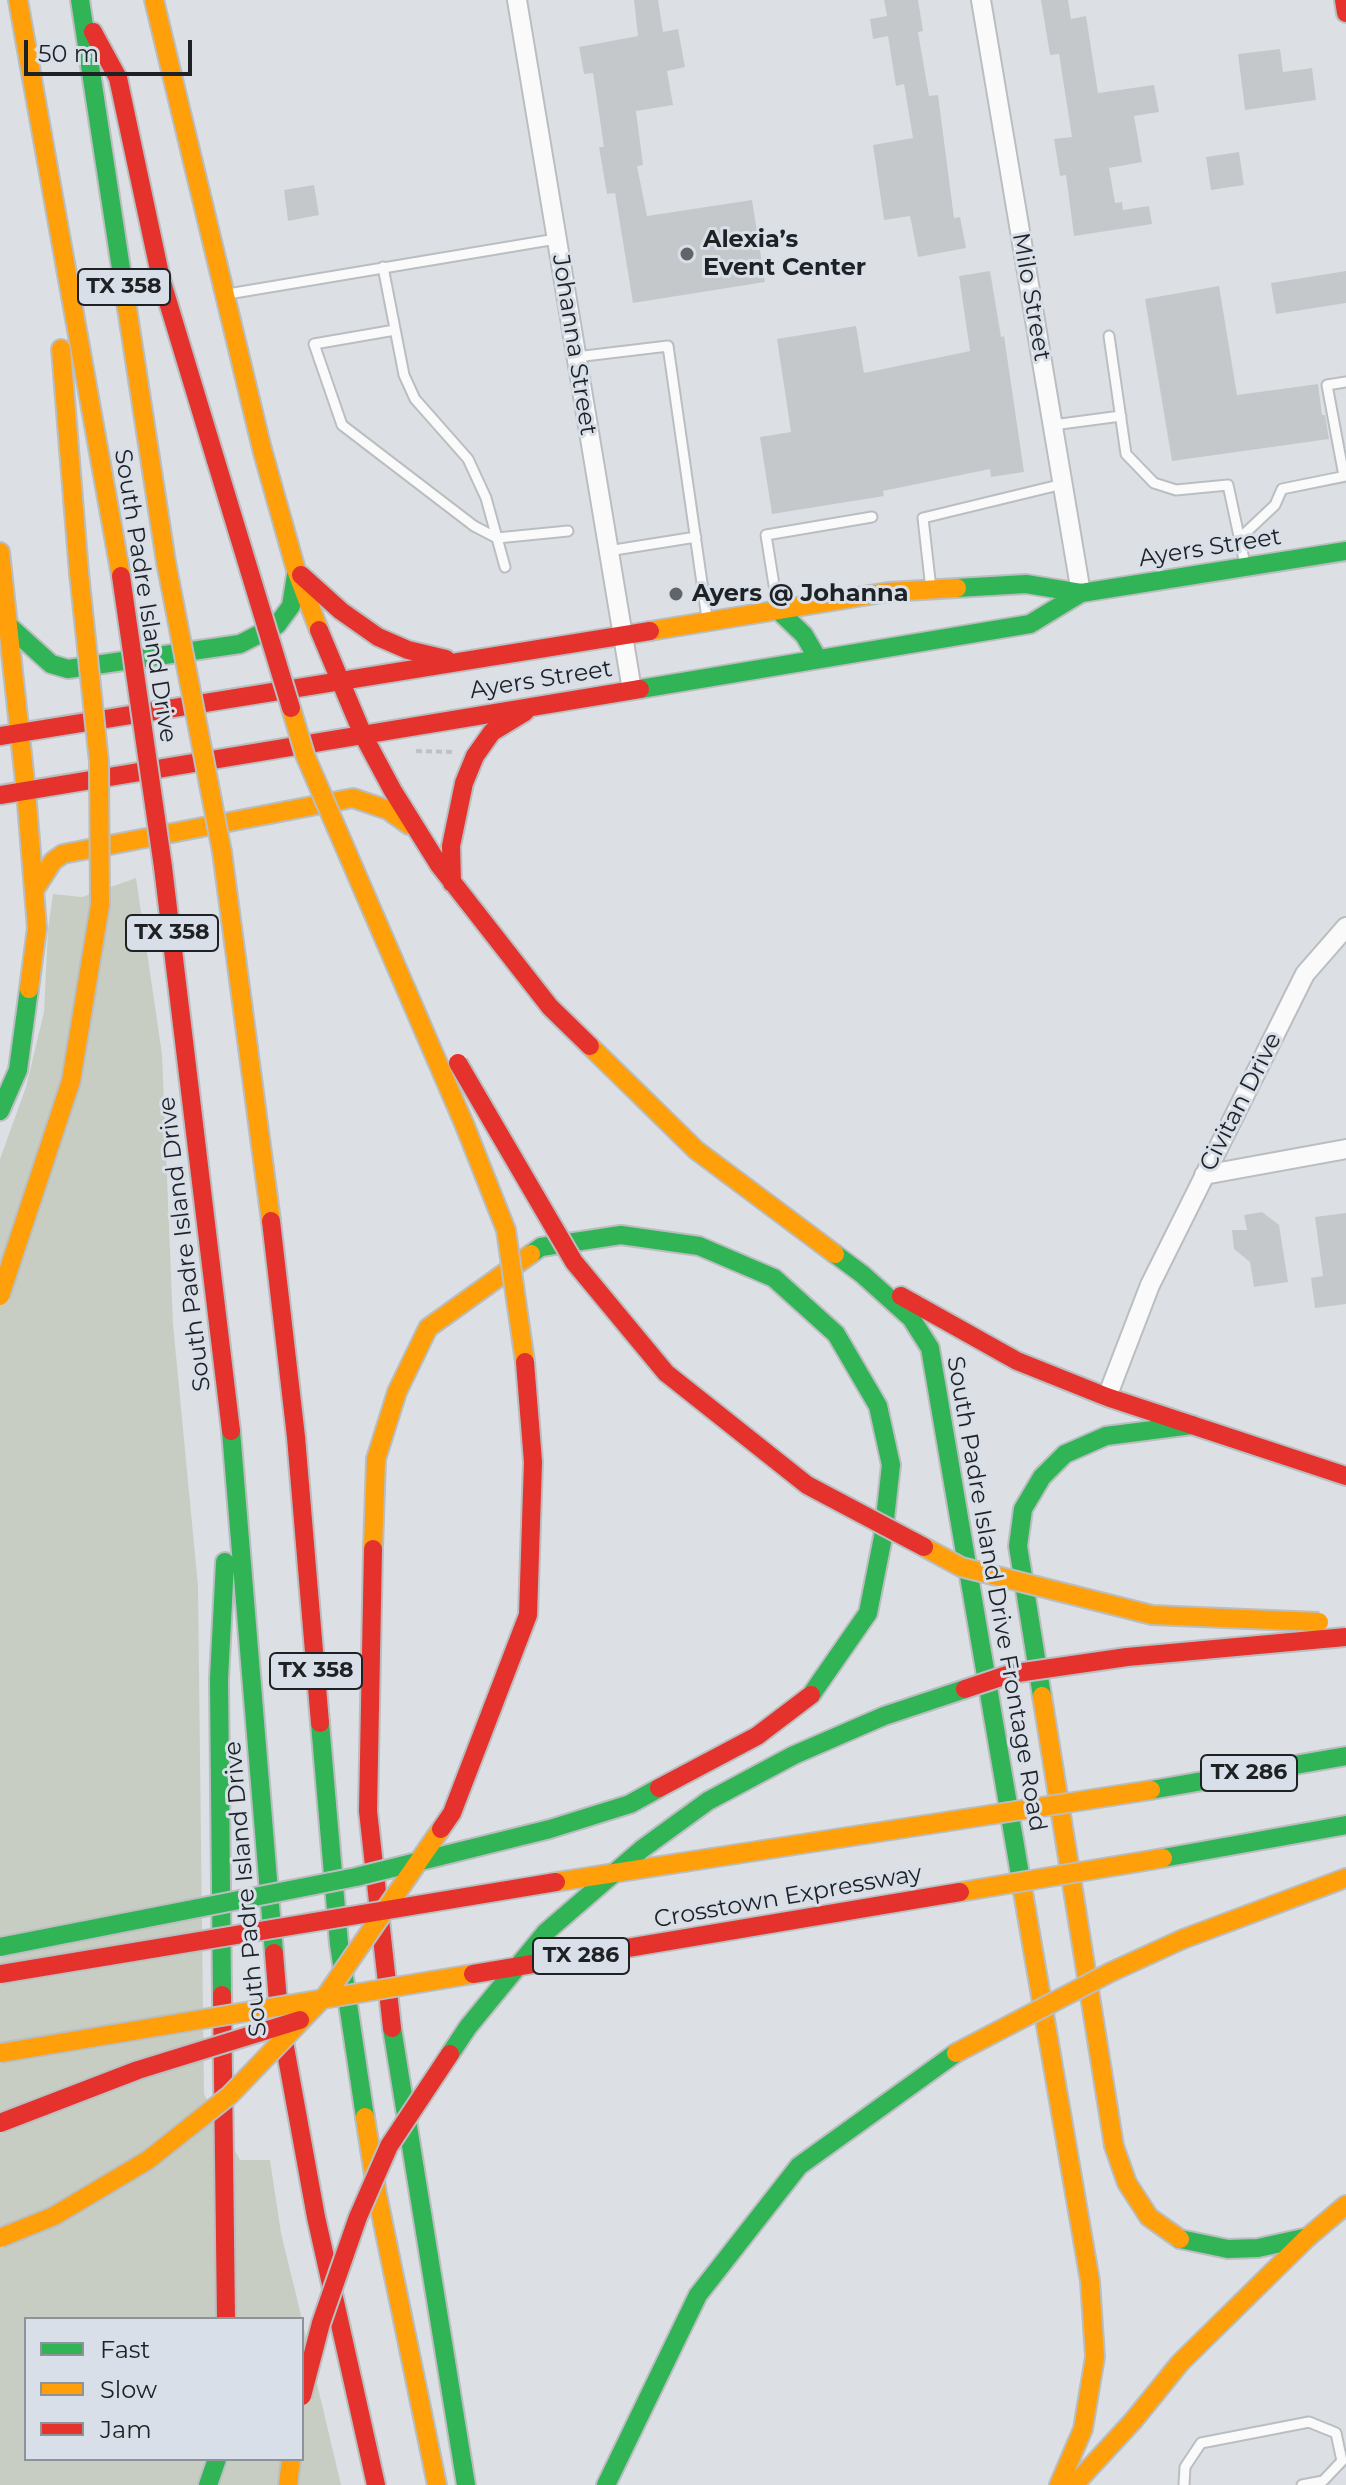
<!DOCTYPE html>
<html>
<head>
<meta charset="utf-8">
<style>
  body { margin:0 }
  #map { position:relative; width:1346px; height:2485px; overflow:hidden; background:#dce0e4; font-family:Montserrat,sans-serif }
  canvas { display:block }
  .legend { position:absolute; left:24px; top:2317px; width:280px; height:144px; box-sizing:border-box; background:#d8dfe8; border:2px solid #8e939a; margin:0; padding:10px 14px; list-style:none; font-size:24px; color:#1f2225 }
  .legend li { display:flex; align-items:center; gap:16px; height:40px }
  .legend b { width:40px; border:2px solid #8e939a }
  .scale { position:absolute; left:24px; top:40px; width:168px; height:36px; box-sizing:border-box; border:4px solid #1f2225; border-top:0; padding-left:10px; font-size:24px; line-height:28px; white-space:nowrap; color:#1f2225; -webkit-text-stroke:6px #d8dfe8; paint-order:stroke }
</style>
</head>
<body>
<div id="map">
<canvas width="1346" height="2485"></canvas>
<ul class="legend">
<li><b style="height:10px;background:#30b455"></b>Fast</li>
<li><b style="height:10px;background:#ff9f0a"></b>Slow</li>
<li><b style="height:10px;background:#e5322d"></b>Jam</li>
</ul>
<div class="scale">50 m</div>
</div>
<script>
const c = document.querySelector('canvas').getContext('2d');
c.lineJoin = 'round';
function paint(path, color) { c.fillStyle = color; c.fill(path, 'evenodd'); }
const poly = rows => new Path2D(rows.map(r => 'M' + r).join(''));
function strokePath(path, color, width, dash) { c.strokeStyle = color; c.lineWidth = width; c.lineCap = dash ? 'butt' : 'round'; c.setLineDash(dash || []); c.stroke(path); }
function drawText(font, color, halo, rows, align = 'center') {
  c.font = font + ' Montserrat,sans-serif'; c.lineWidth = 6; c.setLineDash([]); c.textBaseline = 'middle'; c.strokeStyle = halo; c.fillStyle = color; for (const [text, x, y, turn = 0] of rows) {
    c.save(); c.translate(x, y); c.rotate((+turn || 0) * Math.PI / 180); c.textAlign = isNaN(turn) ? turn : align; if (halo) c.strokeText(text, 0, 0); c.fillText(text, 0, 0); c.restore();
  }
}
const green = poly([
  [136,878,162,1054,173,1324,198,1586,204,2094,240,2160,270,2160,281,2233,302,2319,26,2319,26,2459,302,2459,302,2320,341,2485,0,2485,0,1159,26,1087,44,1012,48,929,53,894,82,897]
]);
const building = poly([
  [634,0,658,0,663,32,678,29,685,67,667,71,673,105,636,111,643,165,637,166,647,216,752,200,765,282,633,303,615,193,607,194,599,147,604,147,593,73,584,74,579,47,638,36],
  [884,0,918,0,923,31,918,32,929,96,938,95,954,218,960,217,966,248,918,257,910,216,884,220,873,145,913,138,904,84,896,86,888,36,873,39,870,19,887,16],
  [1041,0,1068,0,1071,19,1086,16,1098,93,1154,85,1159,112,1134,116,1142,162,1109,168,1115,203,1122,202,1123,210,1149,206,1152,224,1074,236,1066,175,1060,176,1054,139,1072,137,1059,54,1050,55],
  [1280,49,1283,72,1312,68,1316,100,1245,110,1238,54],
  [1239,152,1244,185,1211,190,1206,157],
  [314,185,319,215,288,221,284,190],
  [990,271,1001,337,1004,336,1024,472,991,477,990,469,883,491,884,496,772,514,760,437,791,432,777,339,856,326,864,373,970,351,959,276],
  [1346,271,1346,303,1276,314,1271,283],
  [1219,286,1237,395,1318,384,1322,415,1325,415,1329,439,1172,461,1145,299],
  [1262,1212,1279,1225,1288,1282,1254,1287,1250,1262,1234,1249,1232,1230,1247,1230,1244,1215],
  [1346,1213,1346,1304,1315,1308,1311,1278,1323,1276,1315,1217]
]);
const path = poly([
  [416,751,455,752]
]);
const lane = poly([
  [383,267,404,375,415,399,468,459,486,498,505,567],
  [228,294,556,239],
  [395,330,314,344,342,425,474,526,497,538,568,531],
  [1109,336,1126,454,1154,483,1176,490,1228,485,1245,564],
  [576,357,668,346,707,618],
  [1053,425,1121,416],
  [1344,476,1327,385,1346,382],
  [1240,538,1275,505,1282,489,1346,476],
  [608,551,696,537],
  [931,589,923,518,1063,484],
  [778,610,766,535,872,517],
  [1184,2485,1185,2467,1201,2443,1309,2422,1336,2433,1342,2461,1323,2481,1302,2485]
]);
const street = poly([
  [517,0,632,690],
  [981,0,1081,593],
  [1204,1175,1346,1149],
  [1107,1397,1150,1285,1305,974,1346,927]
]);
const fast = poly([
  [80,0,127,308],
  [957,588,1026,584,1081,593,1346,551],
  [778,610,804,635,818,659],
  [9,626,51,664,68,669,240,644,277,625,291,606,296,575],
  [640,689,1030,624,1081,593],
  [0,1111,18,1070,29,989],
  [531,1254,541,1247,621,1235,699,1246,774,1278,836,1334,878,1406,891,1465,883,1537,868,1613,811,1695],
  [835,1254,862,1274,911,1318,930,1348,1023,1892],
  [231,1431,274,1953],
  [1042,1696,1018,1546,1023,1509,1042,1477,1065,1454,1106,1436,1192,1425],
  [320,1723,339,1944,365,2117],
  [1151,1790,1346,1756],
  [1163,1858,1346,1825],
  [222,1995,219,1679,225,1562],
  [392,2028,466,2485],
  [1180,2239,1228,2249,1258,2248,1308,2237],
  [208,2485,217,2459],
  [606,2485,698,2295,799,2166,956,2053]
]);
const slow = poly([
  [18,0,121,576],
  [154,0,262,449,296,570,319,630],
  [127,308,166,562],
  [61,349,79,573],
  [0,552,26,791,37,928,29,989],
  [650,631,888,592,957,588],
  [222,852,271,1221],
  [35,889,53,861,63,854,353,798,388,810,409,825],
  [590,1046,696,1150,835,1254],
  [373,1549,376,1459,397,1392,428,1328,531,1254],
  [1042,1696,1114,2146,1127,2183,1149,2217,1180,2239],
  [1023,1892,1090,2281,1095,2357,1083,2429,1059,2485],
  [1183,1939,1346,1878],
  [365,2117,377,2194,437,2485],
  [288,2485,291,2459],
  [1074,2485,1133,2421,1180,2363,1308,2237,1346,2205]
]);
const jam = poly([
  [1344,0,1346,13],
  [93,32,118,78,161,279,216,461],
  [301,575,341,611,378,637,408,650,446,659],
  [319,630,363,735,393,791,439,865,550,1007,590,1046],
  [0,736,650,631],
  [0,795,640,689],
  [163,867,231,1431],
  [452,883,451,846,464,783,475,756,492,732,525,712],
  [271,1221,296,1437,320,1723],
  [901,1296,1017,1361,1107,1397,1346,1476],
  [373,1549,368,1811,392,2028],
  [274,1953,279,2014,316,2217,376,2485],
  [222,1995,226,2319]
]);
const fastBridge = poly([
  [0,1947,356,1877,550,1829,630,1804,659,1788],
  [450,2054,468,2027,546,1932,642,1849,708,1801,794,1755,884,1716,965,1689]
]);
const slowBridge = poly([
  [166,562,222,852],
  [291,708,305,755,465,1126,506,1230,525,1362],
  [0,1296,71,1081,100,905,99,762,79,573],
  [924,1547,961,1567,1152,1615,1319,1622],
  [556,1882,1151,1790],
  [960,1892,1163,1858],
  [0,2053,473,1974],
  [956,2053,1111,1972,1183,1939],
  [0,2238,54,2216,148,2160,230,2095,327,1994,441,1829]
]);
const jamBridge = poly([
  [216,461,291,708],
  [121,576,163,867],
  [458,1063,574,1262,666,1373,807,1485,924,1547],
  [965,1689,1010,1674,1127,1657,1346,1637],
  [659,1788,757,1736,811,1695],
  [441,1829,452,1813,528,1615,533,1462,525,1362],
  [0,1974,556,1882],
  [473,1974,960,1892],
  [0,2123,138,2070,300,2020],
  [302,2396,321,2323,358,2217,389,2146,450,2054]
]);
const markers = [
  [687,254,8,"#616468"],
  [676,594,8,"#616468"]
];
const shields = [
  [124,287,92],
  [172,933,92],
  [316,1671,92],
  [1249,1773,96],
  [581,1956,96]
];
const shieldNames = [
  ["TX 358",124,287],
  ["TX 358",172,933],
  ["TX 358",316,1671],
  ["TX 286",1249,1773],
  ["TX 286",581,1956]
];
const poiNames = [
  ["Alexia’s",703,240],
  ["Event Center",703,268],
  ["Ayers @ Johanna",692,594]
];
const streetNames = [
  ["Milo Street",1031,297,80],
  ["Johanna Street",574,345,81],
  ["Ayers Street",1210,548,-9],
  ["South Padre Island Drive",145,596,81],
  ["Ayers Street",541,680,-9],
  ["Civitan Drive",1241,1102,-63],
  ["South Padre Island Drive",185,1244,-97],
  ["South Padre Island Drive Frontage Road",996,1594,80],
  ["South Padre Island Drive",246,1889,-95],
  ["Crosstown Expressway",788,1897,-10]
];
paint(green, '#c8cdc4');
paint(building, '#c5c8cb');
strokePath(lane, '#babec1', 13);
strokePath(street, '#babec1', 22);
strokePath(fast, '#babec1', 22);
strokePath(slow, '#babec1', 22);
strokePath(jam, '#babec1', 22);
strokePath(path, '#c0c1c3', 4, [6, 4]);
strokePath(lane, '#fafafb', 9);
strokePath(street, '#fafafb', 18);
strokePath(fast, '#30b455', 18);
strokePath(slow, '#ff9f0a', 18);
strokePath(jam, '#e5322d', 18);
strokePath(fastBridge, '#babec1', 22, []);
strokePath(slowBridge, '#babec1', 22, []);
strokePath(jamBridge, '#babec1', 22, []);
strokePath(fastBridge, '#30b455', 18);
strokePath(slowBridge, '#ff9f0a', 18);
strokePath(jamBridge, '#e5322d', 18);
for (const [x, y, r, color] of markers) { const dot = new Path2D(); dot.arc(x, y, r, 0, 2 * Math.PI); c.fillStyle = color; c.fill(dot); strokePath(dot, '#d8dfe8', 3); }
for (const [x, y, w] of shields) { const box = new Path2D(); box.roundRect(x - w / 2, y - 18, w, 36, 6); c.fillStyle = '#d8dfe8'; c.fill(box); strokePath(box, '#1f2225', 2); }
drawText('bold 22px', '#1f2225', null, shieldNames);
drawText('bold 24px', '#1f2225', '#d8dfe8', poiNames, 'left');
drawText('24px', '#1f2225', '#d8dfe8', streetNames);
</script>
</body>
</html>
